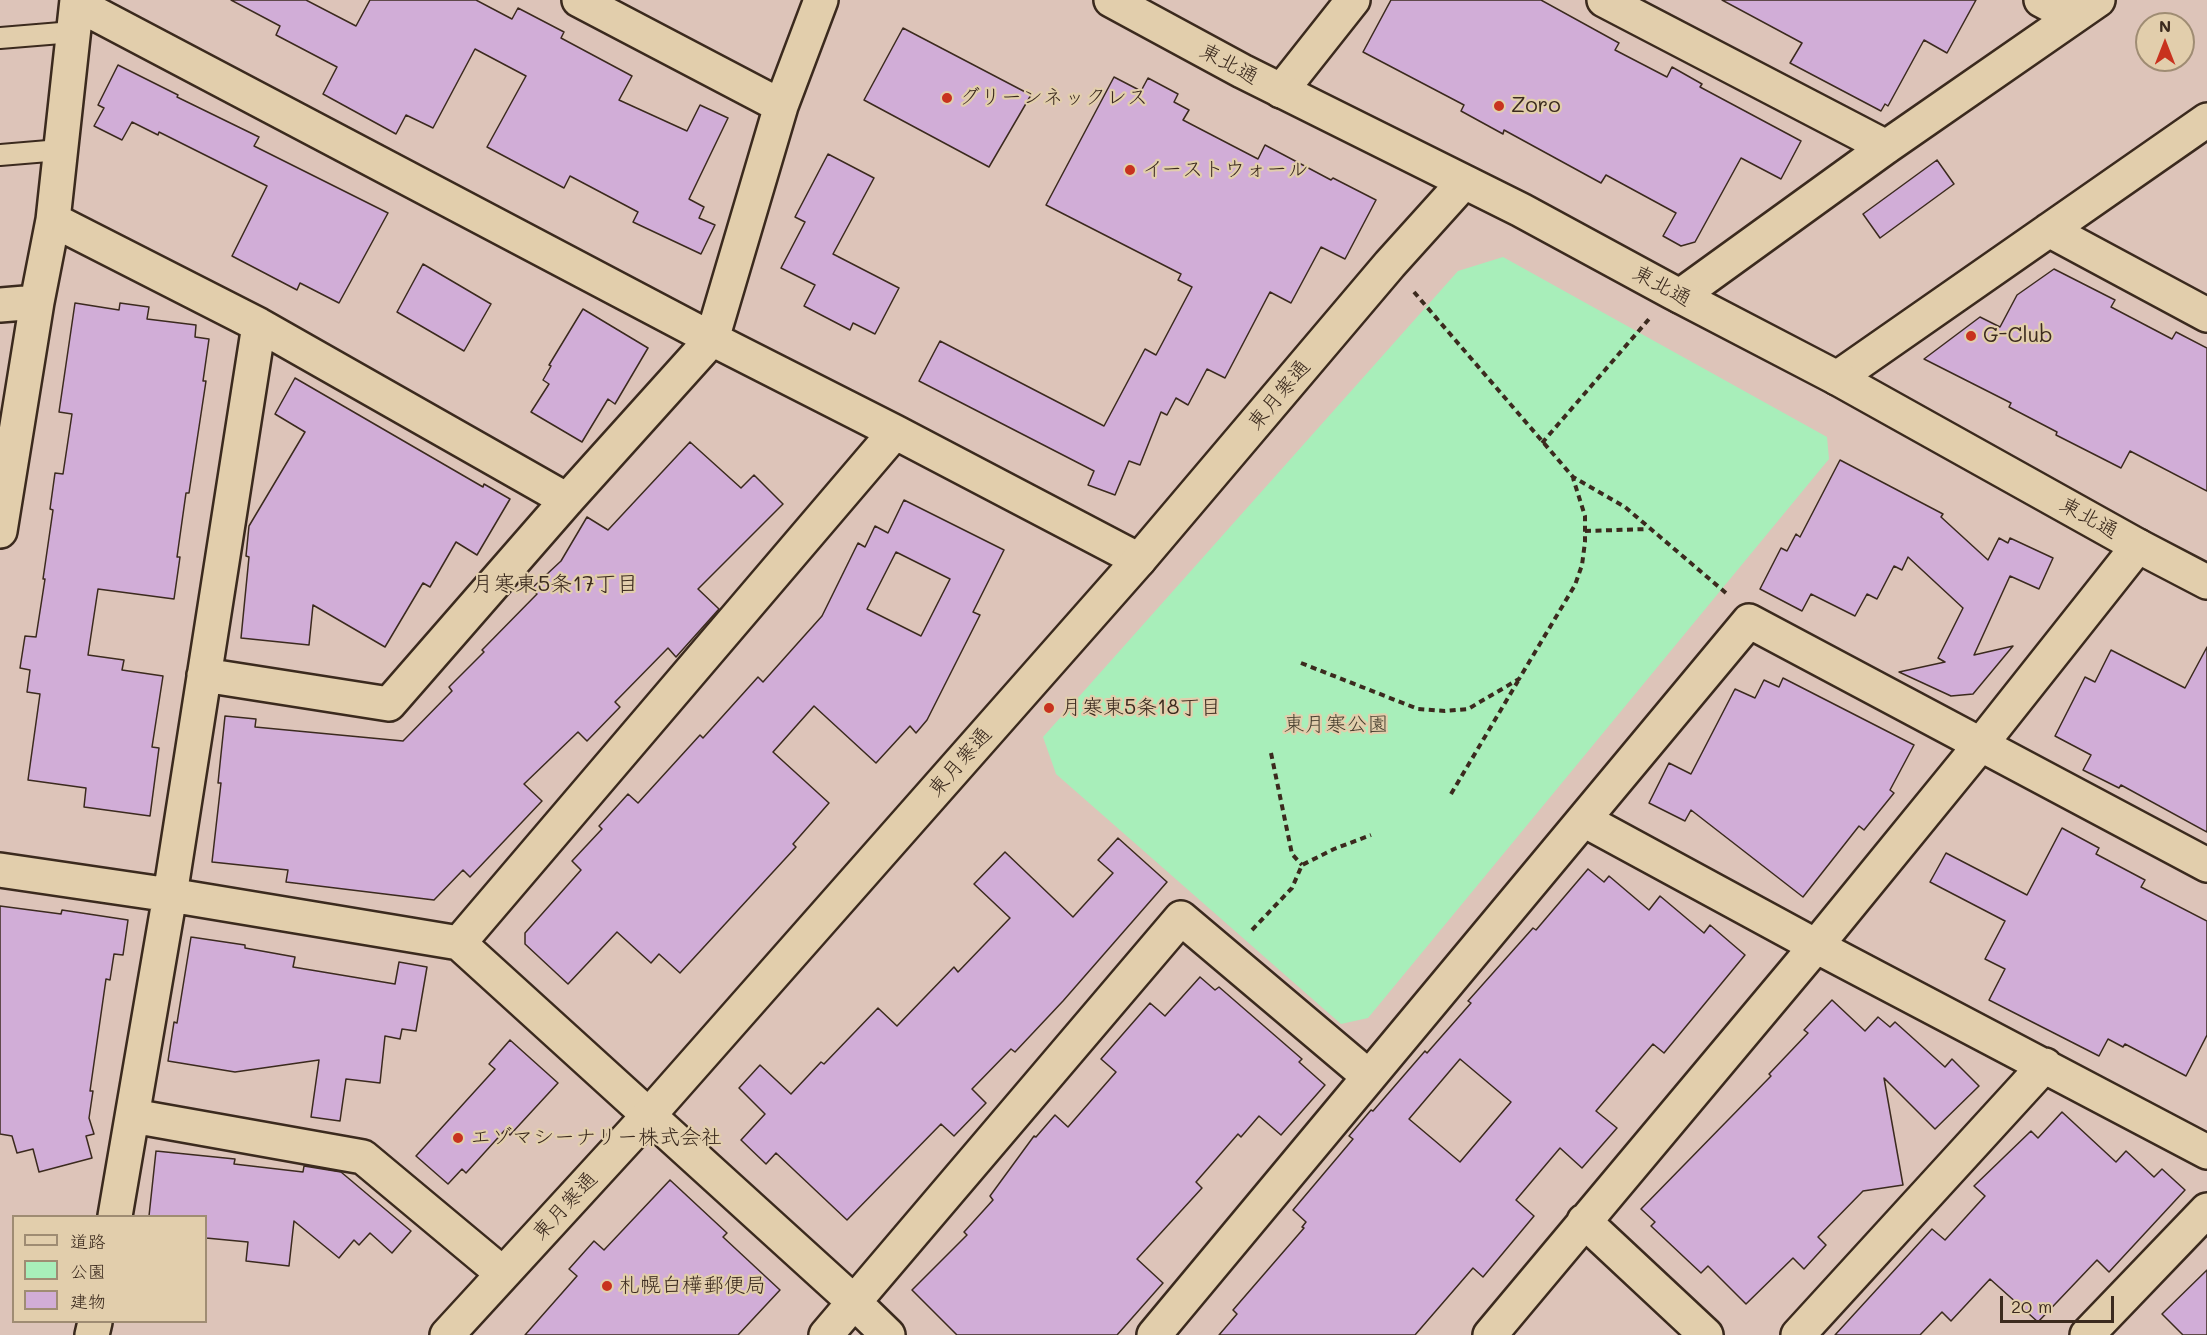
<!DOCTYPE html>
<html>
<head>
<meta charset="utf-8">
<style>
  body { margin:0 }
  #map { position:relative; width:2207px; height:1335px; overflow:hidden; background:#ddc4b9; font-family:Mali,"Klee One",sans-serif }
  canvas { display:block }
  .legend { position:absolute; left:12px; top:1215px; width:195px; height:108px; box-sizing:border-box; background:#e2ceac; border:2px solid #9f8c73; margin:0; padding:8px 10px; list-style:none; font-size:18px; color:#3b2a1e }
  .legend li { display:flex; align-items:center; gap:12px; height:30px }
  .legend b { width:30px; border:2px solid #9f8c73 }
  .north { position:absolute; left:2135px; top:12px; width:60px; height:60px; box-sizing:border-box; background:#e2ceac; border:2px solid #9f8c73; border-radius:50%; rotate:0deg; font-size:16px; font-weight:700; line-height:24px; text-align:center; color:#3b2a1e }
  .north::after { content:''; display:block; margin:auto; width:21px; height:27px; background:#c8321e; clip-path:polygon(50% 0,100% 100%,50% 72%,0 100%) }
  .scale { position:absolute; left:2000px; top:1296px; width:114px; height:27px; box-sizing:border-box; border:3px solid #3b2a1e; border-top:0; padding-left:8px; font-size:18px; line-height:21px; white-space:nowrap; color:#3b2a1e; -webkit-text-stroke:4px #e2ceac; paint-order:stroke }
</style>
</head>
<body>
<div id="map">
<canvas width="2207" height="1335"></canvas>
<ul class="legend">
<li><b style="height:8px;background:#e2ceac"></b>道路</li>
<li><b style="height:16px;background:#a8eeba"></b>公園</li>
<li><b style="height:16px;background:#d1add7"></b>建物</li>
</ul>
<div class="north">N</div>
<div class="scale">20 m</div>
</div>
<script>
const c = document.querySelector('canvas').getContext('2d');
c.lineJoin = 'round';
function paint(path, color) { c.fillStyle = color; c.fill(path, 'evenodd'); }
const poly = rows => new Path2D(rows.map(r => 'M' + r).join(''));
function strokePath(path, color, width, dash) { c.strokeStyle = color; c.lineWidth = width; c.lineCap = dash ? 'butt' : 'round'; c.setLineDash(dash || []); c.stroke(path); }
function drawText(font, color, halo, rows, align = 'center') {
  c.font = font + ' Mali,"Klee One",sans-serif'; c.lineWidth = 4.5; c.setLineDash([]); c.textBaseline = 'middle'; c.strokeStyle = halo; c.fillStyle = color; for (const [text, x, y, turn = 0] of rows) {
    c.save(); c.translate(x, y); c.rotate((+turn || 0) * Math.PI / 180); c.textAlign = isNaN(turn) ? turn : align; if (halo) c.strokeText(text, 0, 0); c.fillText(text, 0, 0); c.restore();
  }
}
const green = poly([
  [1503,257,1827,437,1829,459,1368,1018,1341,1024,1056,774,1043,737,1458,271]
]);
const building = poly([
  [231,0,306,0,356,26,370,0,476,0,512,19,518,8,564,32,561,38,632,76,619,100,687,131,700,105,728,118,689,199,704,207,699,218,715,225,701,254,633,222,638,212,570,176,564,188,487,147,526,76,475,49,433,128,406,115,396,134,323,94,337,67,276,35,280,26,231,0],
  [1391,0,1541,0,1619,43,1615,50,1667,77,1672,67,1702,84,1700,87,1801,141,1781,179,1741,158,1695,242,1681,246,1663,236,1676,213,1606,175,1601,183,1504,130,1503,134,1461,111,1464,105,1363,52,1391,0],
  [1722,0,1976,0,1947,53,1924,40,1888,106,1885,104,1881,111,1790,63,1802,43,1722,0],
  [903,28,1031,95,989,167,864,100,903,28],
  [118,65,178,95,177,97,259,137,254,146,388,213,339,303,300,283,297,290,232,256,267,186,159,132,158,135,132,122,122,140,94,126,104,108,98,105,118,65],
  [1114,77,1141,91,1148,78,1178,94,1174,102,1189,110,1183,120,1258,159,1265,145,1331,180,1333,178,1376,200,1345,259,1321,247,1291,303,1270,292,1225,378,1207,369,1188,405,1176,398,1167,415,1161,412,1140,465,1129,461,1115,495,1088,485,1094,471,919,381,940,341,1104,426,1145,349,1156,355,1192,287,1178,280,1181,274,1046,205,1114,77],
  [828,154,874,178,833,254,899,288,875,334,853,323,850,330,804,306,815,285,781,268,805,222,795,217,828,154],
  [1937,160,1954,184,1880,238,1863,214,1937,160],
  [423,264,491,304,464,351,397,312,423,264],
  [2054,269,2115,300,2111,307,2172,339,2176,332,2207,348,2207,491,2130,451,2121,468,2056,435,2057,432,2009,407,2011,403,1924,359,1980,317,2000,327,2017,295,2054,269],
  [75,303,119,310,120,303,149,307,147,319,196,325,195,337,209,339,203,381,206,381,189,493,186,493,177,557,180,557,174,599,98,589,88,655,124,660,122,670,163,676,152,747,159,748,150,816,84,807,86,788,28,780,40,694,27,692,30,670,20,668,25,636,36,637,45,579,43,579,53,510,50,509,55,473,63,474,72,414,59,412,75,303],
  [583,309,648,348,615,404,608,399,582,442,531,412,549,384,543,380,551,366,549,365,583,309],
  [295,378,483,487,484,484,510,499,477,555,456,542,430,587,423,583,385,647,313,605,309,645,241,638,249,557,246,556,249,526,305,432,275,414,295,378],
  [690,442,741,488,754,475,783,504,698,589,719,609,676,657,668,648,615,702,620,707,587,741,578,732,524,784,542,801,470,877,463,870,434,900,286,882,288,870,212,862,221,783,218,783,225,716,256,719,255,727,403,741,452,691,449,687,484,652,482,650,537,594,531,589,561,561,587,517,608,530,690,442],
  [1840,460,1943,514,1941,517,1988,560,1999,538,2008,543,2010,538,2053,558,2039,589,2010,576,1974,655,2013,646,1973,694,1951,696,1899,672,1945,662,1938,658,1963,608,1908,557,1902,570,1894,566,1877,599,1867,594,1855,616,1811,594,1802,611,1760,589,1781,548,1787,551,1796,534,1800,537,1840,460],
  [904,500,1004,550,973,612,980,615,927,720,916,733,910,726,876,763,814,706,773,752,829,803,793,844,796,847,680,973,659,954,651,963,617,932,568,984,525,944,525,933,581,870,572,861,602,829,599,826,628,794,638,803,700,735,703,738,758,677,763,682,822,616,858,543,865,547,875,526,888,533,904,500],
  [896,552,950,579,921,636,867,609,896,552],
  [2207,647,2207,832,2121,785,2119,788,2083,770,2091,755,2055,736,2085,677,2095,682,2111,650,2185,688,2207,647],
  [1783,678,1914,745,1890,790,1894,793,1864,830,1859,826,1803,897,1691,810,1685,821,1649,803,1669,763,1691,774,1735,689,1755,698,1764,680,1779,687,1783,678],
  [2062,828,2099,848,2096,854,2145,880,2141,887,2207,921,2207,1035,2186,1076,2125,1044,2123,1047,2108,1039,2099,1056,1989,1000,2005,969,1985,959,2005,921,1930,882,1946,853,2027,895,2062,828],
  [1118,838,1167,882,1063,1001,1015,1052,1011,1049,972,1089,986,1103,954,1136,941,1124,847,1220,776,1153,766,1164,741,1140,765,1114,739,1088,760,1065,791,1094,821,1062,824,1064,878,1008,897,1026,954,967,958,972,1010,918,974,884,1005,852,1073,917,1113,873,1098,860,1118,838],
  [1588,869,1604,882,1609,876,1649,910,1660,896,1704,933,1710,925,1745,955,1664,1053,1653,1044,1596,1111,1617,1128,1582,1168,1560,1148,1516,1200,1534,1216,1483,1277,1473,1268,1415,1335,1219,1335,1237,1314,1233,1310,1304,1228,1302,1227,1306,1222,1293,1210,1353,1139,1349,1136,1371,1110,1373,1111,1425,1051,1427,1053,1471,1003,1468,1001,1533,928,1536,930,1588,869],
  [1460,1059,1511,1102,1460,1162,1409,1119,1460,1059],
  [0,906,61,914,62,910,128,920,123,955,114,954,110,980,106,979,90,1091,93,1091,89,1118,94,1134,86,1136,92,1158,39,1172,33,1149,17,1153,12,1136,0,1134,0,906],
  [191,937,245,945,245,948,295,957,293,967,395,984,399,962,427,967,416,1031,402,1029,400,1039,385,1036,380,1083,346,1079,340,1121,311,1117,319,1060,235,1072,168,1061,174,1022,177,1023,191,937],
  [1200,977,1215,990,1219,987,1302,1059,1299,1062,1325,1085,1281,1135,1259,1116,1241,1137,1238,1134,1196,1182,1202,1188,1137,1259,1163,1283,1117,1335,957,1335,912,1290,967,1235,964,1232,993,1200,990,1196,1034,1136,1036,1137,1055,1115,1068,1127,1116,1072,1101,1059,1150,1003,1165,1016,1200,977],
  [1832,1000,1865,1031,1878,1017,1890,1027,1895,1022,1945,1067,1952,1059,1979,1086,1935,1129,1884,1078,1903,1185,1863,1191,1818,1237,1826,1245,1804,1269,1793,1258,1746,1304,1708,1266,1701,1273,1651,1226,1655,1222,1641,1209,1771,1076,1769,1074,1808,1033,1804,1030,1832,1000],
  [510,1040,558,1083,510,1135,505,1130,466,1173,462,1169,448,1184,416,1156,495,1069,489,1064,510,1040],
  [2062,1112,2116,1162,2126,1151,2154,1177,2162,1169,2185,1190,2109,1272,2097,1260,2038,1322,1990,1279,1951,1321,1942,1312,1920,1335,1835,1335,1932,1229,1945,1240,1985,1196,1974,1186,2031,1131,2038,1138,2062,1112],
  [156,1151,235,1159,234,1164,303,1172,304,1166,341,1172,411,1231,392,1253,370,1233,359,1245,354,1240,339,1258,294,1221,289,1266,246,1261,248,1242,206,1238,206,1216,149,1216,156,1151],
  [670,1180,727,1233,723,1237,780,1290,738,1335,525,1335,577,1276,569,1269,594,1241,604,1250,670,1180],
  [2207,1270,2207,1335,2183,1335,2162,1314,2207,1270]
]);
const path = poly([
  [1414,292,1573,477,1625,507,1726,593],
  [1542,443,1649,319],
  [1585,531,1648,529],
  [1301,663,1418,709,1445,711,1468,709,1519,679,1575,585,1582,565,1585,542,1585,516,1573,478],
  [1271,753,1292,854,1302,865],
  [1451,794,1518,681],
  [1252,930,1292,888,1302,865,1334,849,1371,835]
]);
const lane = poly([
  [0,38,73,32],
  [0,155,60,150]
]);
const street = poly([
  [579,0,781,106],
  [1604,0,1886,147],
  [2041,0,2073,17],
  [77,4,712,339,895,432,1139,560],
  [1281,91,1353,0],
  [53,220,259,325,567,500],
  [2049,230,2207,315],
  [1680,296,1886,147,2098,0],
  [0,305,37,302],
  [1837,378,2207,120],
  [0,531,37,302,53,220,77,0],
  [204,675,389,704,567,500,712,339,781,106,821,0],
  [1584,820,1816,946,2207,1152],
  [0,870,170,895,459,943,854,1302,888,1335],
  [459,943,895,432],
  [133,1116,363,1157,502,1273],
  [115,1216,170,895,259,325],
  [1584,1221,1706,1335],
  [92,1335,95,1322],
  [826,1335,1181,918,1368,1076],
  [1154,1335,1749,621,2207,865],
  [1490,1335,1816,946,1981,744,2138,546],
  [1798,1335,2045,1065],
  [2087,1335,2207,1210]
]);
const secondary = poly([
  [1111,0,1242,71,1521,210,1672,292,1837,378,2138,546,2207,582],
  [447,1335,649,1115,1139,560,1390,264,1464,182]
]);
const markers = [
  [947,98,6,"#c8321e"],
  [1499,106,6,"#c8321e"],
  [1130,170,6,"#c8321e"],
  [1971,336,6,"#c8321e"],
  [1049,708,6,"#c8321e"],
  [458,1138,6,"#c8321e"],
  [607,1286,6,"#c8321e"]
];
const streetNames = [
  ["東北通",1229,64,28],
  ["東北通",1662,286,28],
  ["東月寒通",1279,395,-50],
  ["東北通",2089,518,29],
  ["東月寒通",960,762,-49],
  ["東月寒通",565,1206,-47]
];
const poiNames = [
  ["グリーンネックレス",959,98],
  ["Zoro",1511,106],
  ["イーストウォール",1142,170],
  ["G-Club",1983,336],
  ["月寒東5条18丁目",1061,708],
  ["エゾマシーナリー株式会社",470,1138],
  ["札幌白樺郵便局",619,1286]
];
const parkNames = [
  ["東月寒公園",1336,725]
];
const neighbourhoodNames = [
  ["月寒東5条17丁目",555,584]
];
paint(green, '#a8eeba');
paint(building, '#d1add7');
strokePath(building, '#3b2a1e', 1.5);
strokePath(lane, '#3b2a1e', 24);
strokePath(street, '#3b2a1e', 38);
strokePath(secondary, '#3b2a1e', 38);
strokePath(path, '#3b2a1e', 4, [6, 4.5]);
strokePath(lane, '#e2ceac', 20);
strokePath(street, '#e2ceac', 33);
strokePath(secondary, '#e2ceac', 33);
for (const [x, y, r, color] of markers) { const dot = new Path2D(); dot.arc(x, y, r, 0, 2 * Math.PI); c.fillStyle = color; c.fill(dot); strokePath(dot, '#e2ceac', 2); }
drawText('21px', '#3b2a1e', '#e2ceac', streetNames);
drawText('21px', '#3b2a1e', '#e2ceac', poiNames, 'left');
drawText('21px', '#463e2e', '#e2ceac', parkNames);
drawText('22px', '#3b2a1e', '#e2ceac', neighbourhoodNames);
</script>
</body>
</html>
